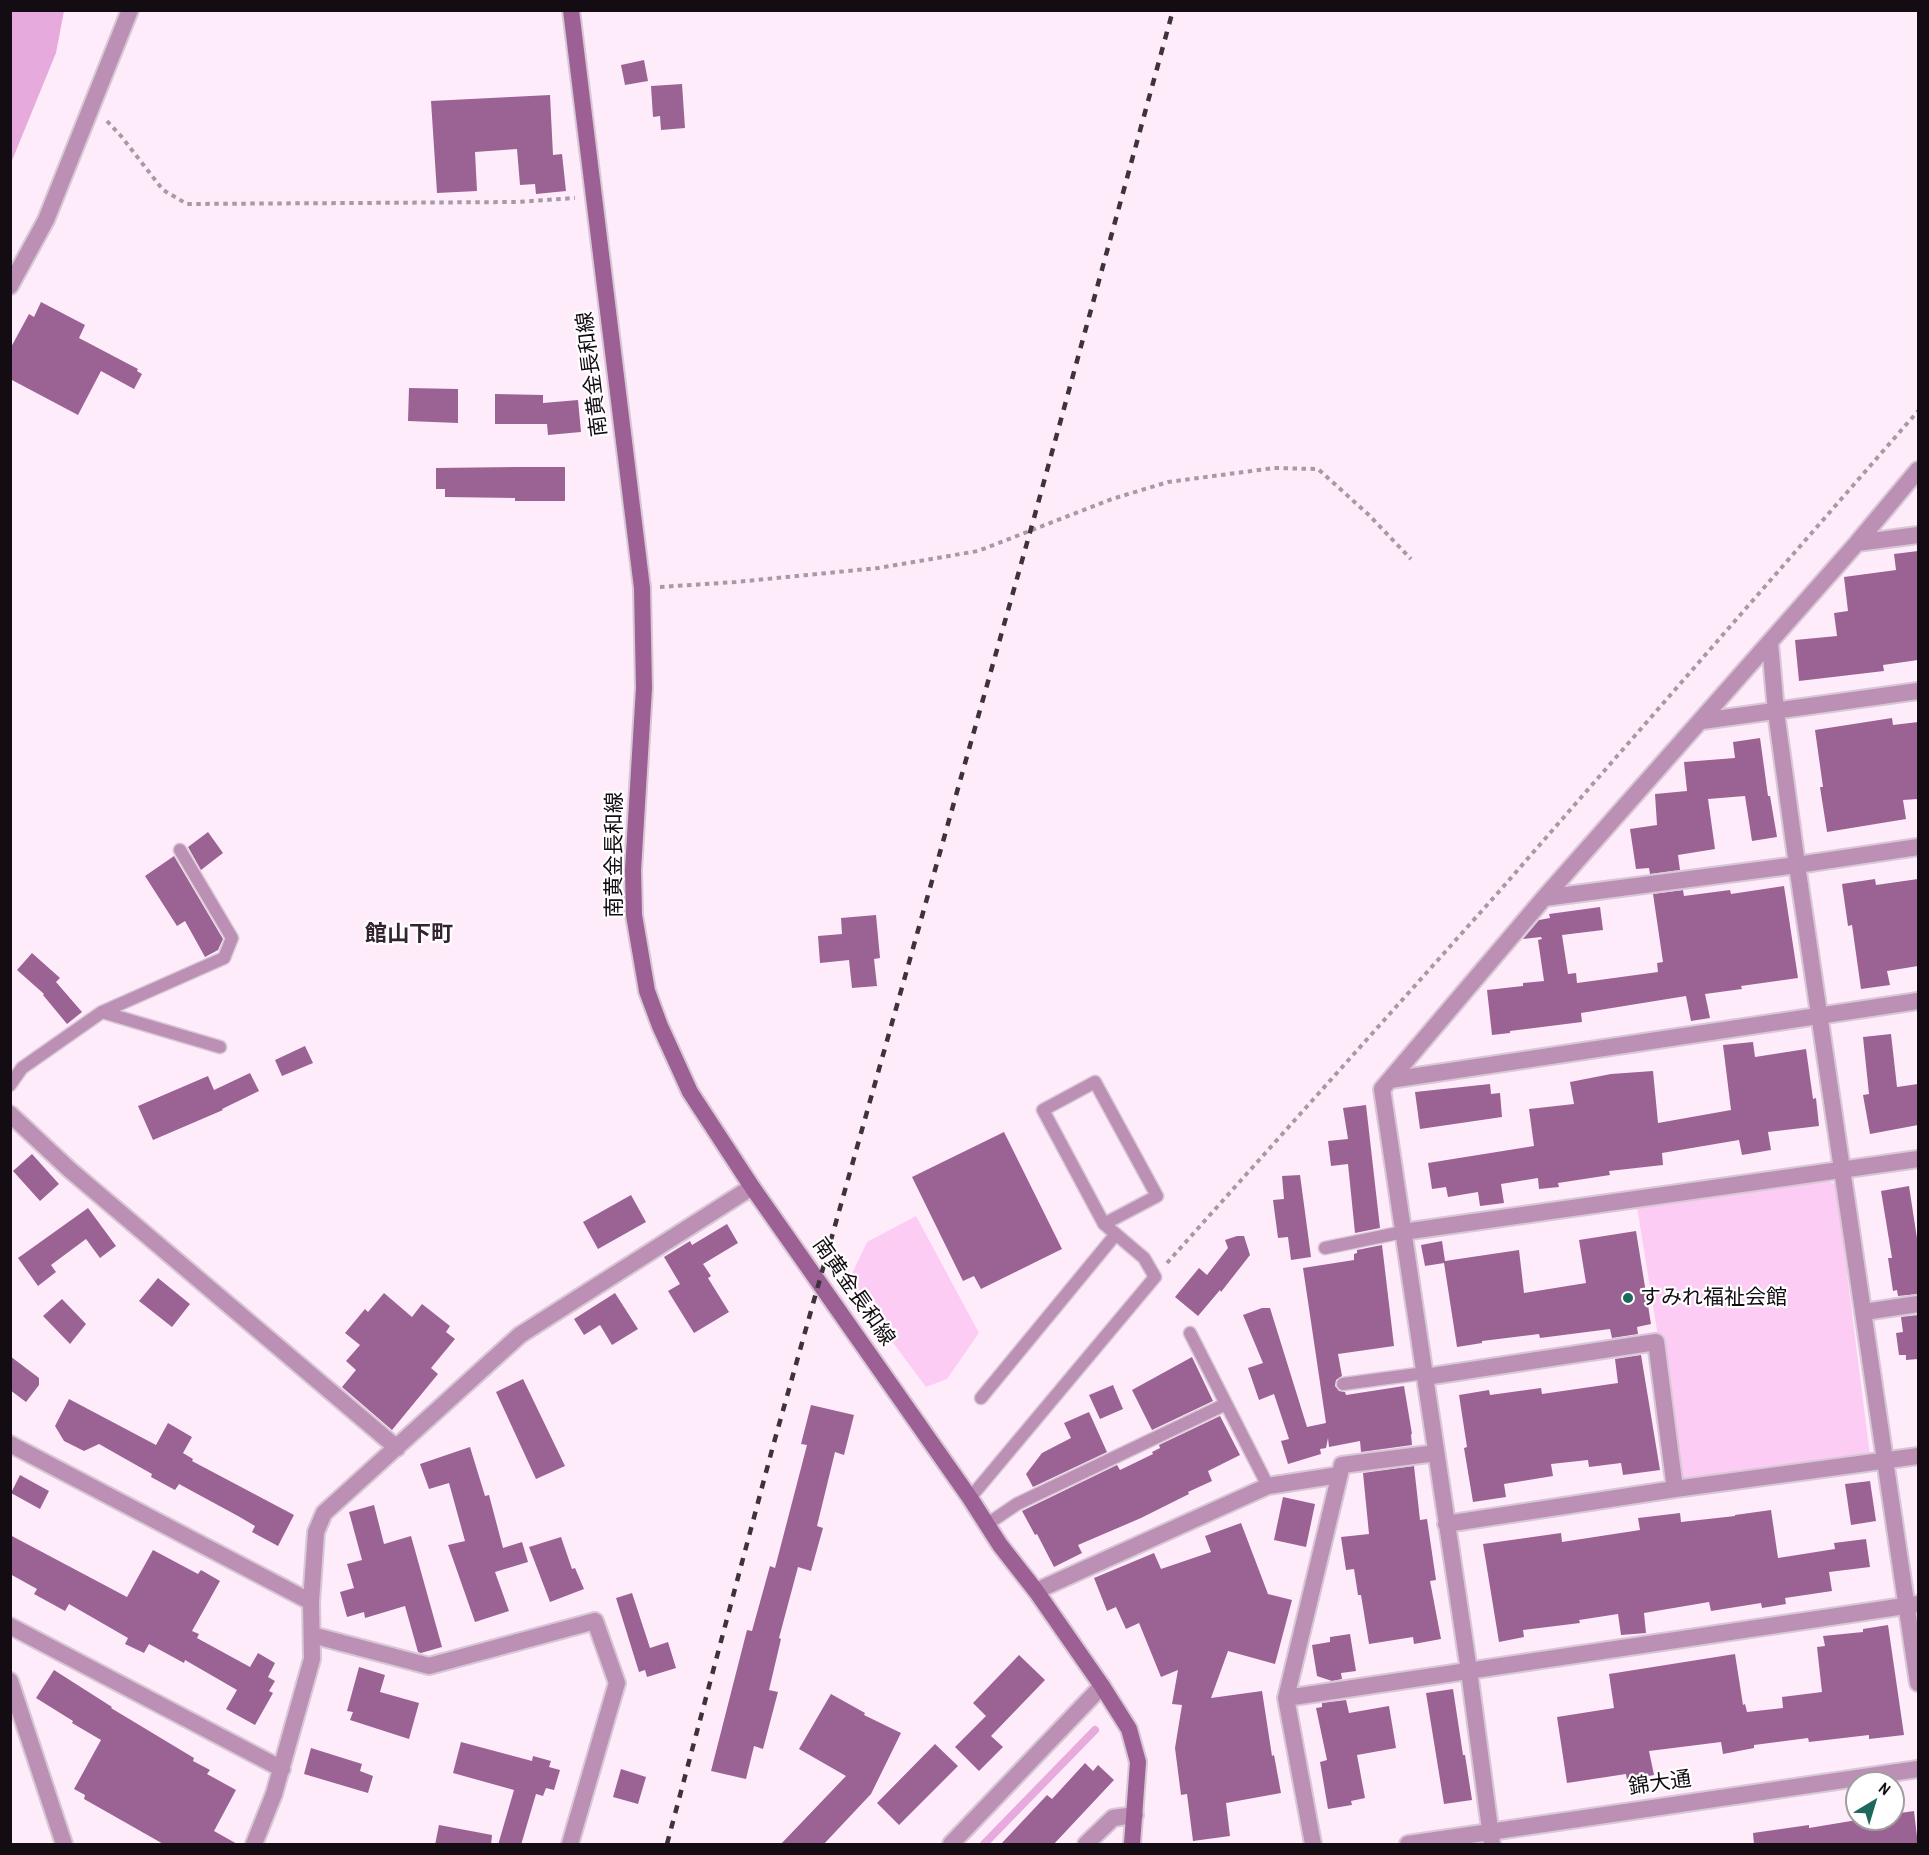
<!DOCTYPE html>
<html>
<head>
<meta charset="utf-8">
<style>
  body { margin:0 }
  #map { position:relative; width:1929px; height:1855px; overflow:hidden; background:#feecfb; font-family:"Archivo Narrow",sans-serif }
  canvas { display:block }
  .frame { position:absolute; inset:0; border:12px solid #130c12; pointer-events:none }
  .north { position:absolute; left:1845px; top:1771px; width:60px; height:60px; box-sizing:border-box; background:#fff; border:2px solid #a19ea0; border-radius:50%; rotate:38deg; font-size:16px; font-weight:700; line-height:24px; text-align:center; color:#130c12 }
  .north::after { content:''; display:block; margin:auto; width:21px; height:27px; background:#1f685d; clip-path:polygon(50% 0,100% 100%,50% 72%,0 100%) }
</style>
</head>
<body>
<div id="map">
<canvas width="1929" height="1855"></canvas>
<div class="frame"></div>
<div class="north">N</div>
</div>
<script>
const c = document.querySelector('canvas').getContext('2d');
c.lineJoin = 'round';
function paint(path, color) { c.fillStyle = color; c.fill(path, 'evenodd'); }
const poly = rows => new Path2D(rows.map(r => 'M' + r).join(''));
function strokePath(path, color, width, dash) { c.strokeStyle = color; c.lineWidth = width; c.lineCap = dash ? 'butt' : 'round'; c.setLineDash(dash || []); c.stroke(path); }
function drawText(font, color, halo, rows, align = 'center') {
  c.font = font + ' "Archivo Narrow","Noto Sans JP",sans-serif'; c.lineWidth = 4.5; c.setLineDash([]); c.textBaseline = 'middle'; c.strokeStyle = halo; c.fillStyle = color; for (const [text, x, y, turn = 0] of rows) {
    c.save(); c.translate(x, y); c.rotate((+turn || 0) * Math.PI / 180); c.textAlign = isNaN(turn) ? turn : align; if (halo) c.strokeText(text, 0, 0); c.fillText(text, 0, 0); c.restore();
  }
}
const green = poly([
  [1823,1178,1836,1185,1870,1456,1681,1479,1637,1207],
  [916,1216,979,1333,947,1379,926,1387,848,1282,867,1242]
]);
const water = poly([
  [11,10,64,11,56,53,11,163]
]);
const stream = poly([
  [984,1844,1095,1730]
]);
const building = poly([
  [644,60,648,81,625,85,621,65],
  [682,84,685,128,661,130,660,116,653,117,651,86],
  [550,95,553,155,562,154,566,191,536,194,535,184,520,185,517,149,475,152,477,191,437,193,431,101],
  [41,302,85,325,79,338,138,369,137,371,142,374,134,389,101,371,78,415,10,379,10,349,29,314,34,317],
  [409,388,458,389,458,423,408,421],
  [495,394,543,395,543,403,578,400,581,432,548,435,547,424,495,424],
  [515,467,565,467,565,501,515,501,515,498,445,497,445,489,436,489,436,468],
  [1918,551,1918,660,1883,665,1884,671,1799,681,1795,640,1837,636,1834,613,1848,611,1844,577,1896,570,1894,554],
  [1892,718,1893,725,1918,722,1918,799,1903,800,1906,819,1827,832,1820,787,1823,787,1815,730],
  [1760,738,1768,796,1770,796,1777,837,1752,841,1745,796,1708,799,1715,849,1678,855,1680,870,1650,874,1649,868,1636,869,1630,829,1657,825,1655,794,1687,791,1684,762,1735,758,1733,742],
  [208,832,223,853,201,870,188,847],
  [174,856,223,939,218,950,205,957,185,921,177,926,145,876],
  [1875,879,1876,885,1918,879,1918,966,1887,971,1890,985,1861,989,1852,925,1848,926,1842,884],
  [1784,886,1798,978,1741,986,1742,989,1705,994,1710,1018,1691,1021,1686,996,1581,1013,1582,1022,1510,1031,1510,1033,1492,1035,1487,990,1523,986,1523,983,1544,981,1538,940,1542,939,1541,937,1523,939,1539,920,1550,918,1549,914,1600,907,1603,930,1562,935,1568,974,1576,973,1577,983,1658,972,1657,963,1663,962,1653,894,1683,890,1684,896,1730,890,1731,894],
  [876,915,880,958,874,959,877,986,852,988,849,960,820,963,818,936,842,934,841,918],
  [32,953,60,978,56,982,82,1012,67,1024,43,995,44,994,17,970],
  [1891,1034,1897,1087,1918,1084,1918,1125,1870,1134,1863,1095,1869,1094,1863,1037],
  [1753,1042,1755,1057,1806,1049,1813,1099,1816,1098,1819,1126,1768,1132,1771,1150,1742,1155,1739,1140,1662,1153,1663,1165,1609,1171,1610,1175,1558,1183,1559,1187,1539,1189,1538,1178,1501,1184,1504,1203,1480,1206,1478,1192,1448,1197,1446,1187,1432,1189,1428,1163,1534,1146,1529,1109,1574,1104,1570,1082,1611,1074,1653,1071,1658,1123,1731,1110,1723,1045],
  [305,1046,313,1063,282,1076,275,1060],
  [250,1073,259,1091,222,1109,223,1110,153,1140,138,1106,208,1076,214,1090],
  [1490,1084,1491,1094,1500,1093,1502,1117,1420,1129,1415,1092],
  [1366,1105,1380,1228,1355,1233,1348,1164,1331,1166,1328,1141,1348,1139,1343,1108],
  [1004,1132,1062,1249,981,1289,974,1276,963,1281,912,1177],
  [32,1154,59,1184,40,1201,13,1171],
  [1300,1175,1311,1257,1291,1260,1288,1237,1278,1238,1273,1200,1284,1199,1282,1176],
  [1909,1186,1918,1245,1918,1294,1898,1296,1897,1290,1893,1291,1888,1258,1892,1258,1881,1191],
  [631,1195,646,1222,598,1249,583,1222],
  [88,1208,116,1246,100,1258,86,1239,51,1265,56,1272,38,1286,18,1258],
  [727,1224,738,1243,703,1264,711,1276,708,1278,729,1312,694,1333,668,1291,680,1284,664,1257,690,1241,692,1245],
  [1636,1231,1651,1324,1637,1327,1638,1334,1612,1338,1610,1329,1540,1338,1539,1334,1482,1341,1482,1343,1457,1347,1444,1263,1425,1266,1421,1245,1442,1241,1445,1261,1519,1250,1524,1293,1586,1283,1579,1240],
  [1237,1236,1244,1236,1250,1255,1221,1292,1220,1290,1198,1316,1175,1297,1199,1268,1207,1275,1228,1248,1225,1240],
  [1382,1245,1394,1346,1338,1354,1342,1376,1336,1380,1335,1386,1339,1391,1345,1392,1346,1395,1404,1386,1412,1434,1411,1434,1412,1445,1361,1452,1360,1441,1329,1447,1328,1438,1326,1448,1320,1449,1321,1454,1288,1464,1281,1441,1289,1439,1274,1394,1259,1400,1248,1368,1263,1363,1243,1315,1262,1308,1270,1308,1307,1427,1326,1423,1303,1268,1354,1260,1354,1254,1357,1253,1357,1250],
  [158,1278,190,1304,172,1327,139,1301],
  [384,1293,412,1317,422,1304,450,1326,446,1332,455,1339,431,1368,438,1374,392,1430,342,1387,356,1370,346,1361,360,1345,345,1333,365,1309,368,1312],
  [615,1293,638,1329,612,1345,600,1325,584,1335,574,1319],
  [62,1299,86,1324,70,1344,43,1316],
  [1918,1315,1918,1359,1906,1360,1906,1355,1899,1355,1896,1333,1903,1332,1901,1317],
  [1641,1355,1660,1470,1623,1475,1621,1463,1589,1467,1588,1460,1551,1464,1553,1476,1504,1484,1506,1497,1473,1502,1464,1448,1467,1447,1459,1395,1489,1390,1490,1395,1541,1388,1542,1394,1618,1383,1615,1359],
  [10,1356,39,1378,39,1385,26,1402,10,1390],
  [1192,1357,1213,1401,1152,1430,1132,1390],
  [523,1379,565,1466,536,1479,496,1392],
  [1113,1385,1123,1409,1100,1419,1089,1395],
  [69,1399,156,1445,168,1423,192,1437,183,1453,193,1459,192,1461,294,1515,278,1546,252,1532,255,1526,238,1516,179,1484,175,1490,151,1477,152,1474,99,1444,84,1451,64,1441,55,1426],
  [811,1405,854,1415,844,1455,835,1452,817,1526,823,1528,811,1571,798,1567,779,1638,781,1639,769,1690,778,1692,763,1749,754,1746,746,1779,711,1771,747,1630,752,1631,770,1566,775,1568,807,1445,801,1444],
  [1089,1412,1107,1452,1033,1487,1026,1474,1042,1453,1071,1438,1064,1423],
  [1220,1416,1240,1455,1208,1471,1212,1481,1188,1492,1189,1494,1141,1518,1078,1545,1082,1553,1054,1567,1037,1534,1035,1535,1022,1511,1117,1465,1120,1470,1153,1454,1152,1452,1160,1448,1159,1445],
  [470,1447,485,1496,489,1495,503,1548,522,1542,528,1562,495,1572,509,1611,475,1622,448,1545,465,1541,449,1483,429,1489,420,1464],
  [1414,1466,1420,1520,1427,1519,1436,1580,1430,1581,1441,1639,1414,1644,1413,1637,1369,1644,1361,1595,1358,1595,1354,1569,1346,1570,1341,1537,1369,1534,1363,1473],
  [20,1475,49,1491,40,1509,11,1493],
  [1870,1481,1876,1521,1851,1525,1845,1484],
  [1283,1497,1315,1504,1306,1547,1274,1540],
  [374,1505,384,1544,411,1536,442,1647,421,1653,418,1652,405,1606,365,1618,364,1612,347,1617,340,1592,354,1588,347,1564,362,1560,349,1512],
  [1771,1510,1778,1558,1835,1549,1834,1543,1866,1539,1870,1567,1829,1572,1832,1591,1785,1598,1786,1604,1762,1608,1761,1603,1711,1611,1709,1602,1644,1613,1646,1633,1621,1635,1618,1614,1579,1620,1580,1623,1523,1630,1524,1637,1499,1642,1483,1544,1561,1533,1562,1542,1640,1530,1638,1518,1680,1513,1681,1522,1735,1516,1735,1515],
  [1241,1523,1268,1594,1292,1600,1275,1664,1228,1651,1211,1698,1262,1691,1272,1756,1274,1755,1281,1793,1226,1803,1230,1836,1193,1841,1187,1794,1181,1795,1175,1748,1182,1705,1172,1704,1178,1670,1161,1677,1139,1623,1126,1629,1116,1607,1107,1611,1094,1578,1154,1553,1161,1569,1211,1552,1205,1536],
  [10,1535,127,1597,153,1550,198,1574,201,1570,220,1581,192,1631,199,1634,197,1638,250,1667,258,1653,275,1663,268,1677,275,1681,269,1691,273,1693,255,1725,226,1709,237,1690,185,1660,184,1663,149,1644,144,1653,125,1644,128,1638,69,1604,65,1611,34,1594,37,1589,10,1574],
  [561,1537,572,1569,575,1568,584,1589,550,1602,529,1547],
  [632,1593,650,1648,668,1642,676,1668,647,1677,645,1670,639,1672,616,1598],
  [1888,1625,1904,1735,1869,1739,1869,1735,1809,1742,1808,1738,1754,1745,1754,1748,1723,1754,1721,1742,1649,1751,1654,1775,1627,1780,1626,1774,1567,1783,1557,1717,1614,1708,1609,1674,1735,1654,1743,1705,1745,1704,1747,1712,1783,1708,1782,1697,1822,1692,1817,1647,1825,1646,1823,1636,1863,1632,1863,1629],
  [1350,1634,1356,1671,1341,1673,1342,1679,1332,1681,1317,1676,1312,1645,1330,1642,1330,1637],
  [1019,1655,1045,1680,991,1736,1003,1747,979,1771,955,1747,986,1716,973,1703],
  [359,1667,385,1675,380,1692,419,1703,409,1739,350,1720,353,1712,347,1711],
  [54,1670,112,1707,111,1708,194,1758,193,1761,210,1770,207,1774,236,1790,214,1831,239,1845,165,1845,84,1799,85,1795,74,1789,101,1740,72,1723,73,1721,36,1698],
  [1453,1689,1463,1755,1465,1755,1472,1800,1444,1804,1426,1693],
  [831,1694,865,1713,864,1715,901,1733,871,1794,823,1845,780,1845,846,1776,799,1749],
  [1346,1700,1349,1713,1389,1706,1396,1748,1357,1755,1365,1798,1351,1801,1352,1805,1328,1809,1320,1762,1327,1760,1316,1708,1322,1707,1322,1703],
  [461,1742,532,1761,533,1756,551,1761,549,1767,560,1770,554,1790,546,1788,543,1796,536,1794,521,1845,498,1845,514,1790,453,1773],
  [935,1744,958,1766,899,1825,877,1803],
  [311,1748,362,1764,360,1771,373,1776,368,1793,304,1774],
  [1085,1763,1093,1771,1098,1765,1114,1780,1053,1845,1000,1845,1047,1795,1052,1799],
  [621,1769,646,1777,638,1804,613,1797],
  [1914,1811,1918,1845,1754,1845,1753,1833,1809,1825,1809,1828,1863,1819,1893,1819,1893,1814],
  [439,1825,492,1835,491,1845,435,1845]
]);
const path = poly([
  [107,121,121,136,163,190,187,204,517,202,575,198],
  [660,587,736,582,878,568,978,551,1112,499,1168,482,1274,468,1318,469,1369,515,1411,559],
  [1167,1263,1496,895,1918,411]
]);
const service = poly([
  [102,1012,220,1047],
  [1095,1082,1157,1196,1104,1224,1043,1110,1095,1082],
  [10,1085,22,1068,102,1012,224,958,232,938,180,850],
  [1325,1248,1403,1232],
  [1190,1333,1268,1486],
  [1343,1384,1425,1373],
  [981,1398,1116,1234],
  [970,1498,1155,1277,1144,1258,1104,1224],
  [986,1525,1017,1504,1226,1404]
]);
const minor = poly([
  [1857,543,1918,535],
  [1770,643,1776,712,1797,865,1918,1683],
  [1702,721,1918,691],
  [1544,898,1797,865,1918,847],
  [1390,1080,1918,1001],
  [10,1114,70,1170,397,1448],
  [1403,1232,1918,1159],
  [1864,1312,1918,1304],
  [1425,1377,1656,1342,1675,1489],
  [10,1444,311,1602],
  [1446,1524,1675,1489,1918,1456],
  [1036,1591,1268,1486,1339,1475],
  [10,1626,282,1769],
  [312,1635,429,1666,595,1621,617,1683,570,1844],
  [10,1681,64,1844],
  [1286,1698,1918,1604],
  [254,1844,274,1794,312,1659,311,1602,316,1532,324,1513,520,1335,752,1187],
  [951,1844,1102,1686],
  [1086,1844,1113,1818,1135,1815],
  [1313,1844,1286,1698,1342,1465,1436,1453],
  [1492,1844,1469,1671,1382,1089,1544,898,1857,543,1918,470]
]);
const tertiary = poly([
  [10,286,46,220,130,10],
  [1408,1844,1918,1769]
]);
const secondary = poly([
  [571,10,642,588,644,688,633,870,634,915,647,991,660,1026,690,1092,752,1187,970,1498,1000,1545,1036,1591,1102,1686,1129,1729,1138,1762,1132,1844]
]);
const rail = poly([
  [667,1844,773,1446,1034,518,1173,10]
]);
const markers = [
  [1628,1298,6,"#1f685d"]
];
const streetNames = [
  ["南黄金長和線",593,374,-97],
  ["南黄金長和線",615,855,-90],
  ["南黄金長和線",853,1292,55],
  ["錦大通",1660,1784,-8]
];
const poiNames = [
  ["すみれ福祉会館",1640,1298]
];
const neighbourhoodNames = [
  ["館山下町",409,935]
];
paint(green, '#fdccf5');
paint(water, '#e7aadd');
strokePath(stream, '#e7aadd', 8);
paint(building, '#9b6393');
strokePath(service, '#d8c8d6', 15);
strokePath(minor, '#d8c8d6', 20);
strokePath(tertiary, '#d8c8d6', 20);
strokePath(secondary, '#d8c8d6', 20);
strokePath(path, '#a89aa5', 4, [4.5, 4.5]);
strokePath(service, '#bb90b4', 12);
strokePath(minor, '#bb90b4', 16);
strokePath(tertiary, '#bb90b4', 16);
strokePath(secondary, '#9d6095', 16);
strokePath(rail, '#3d343b', 4.5, [8, 8]);
for (const [x, y, r, color] of markers) { const dot = new Path2D(); dot.arc(x, y, r, 0, 2 * Math.PI); c.fillStyle = color; c.fill(dot); strokePath(dot, '#fff', 2); }
drawText('21px', '#130c12', '#fff', streetNames);
drawText('21px', '#130c12', '#fff', poiNames, 'left');
drawText('bold 22px', '#342331', '#fff', neighbourhoodNames);
</script>
</body>
</html>
